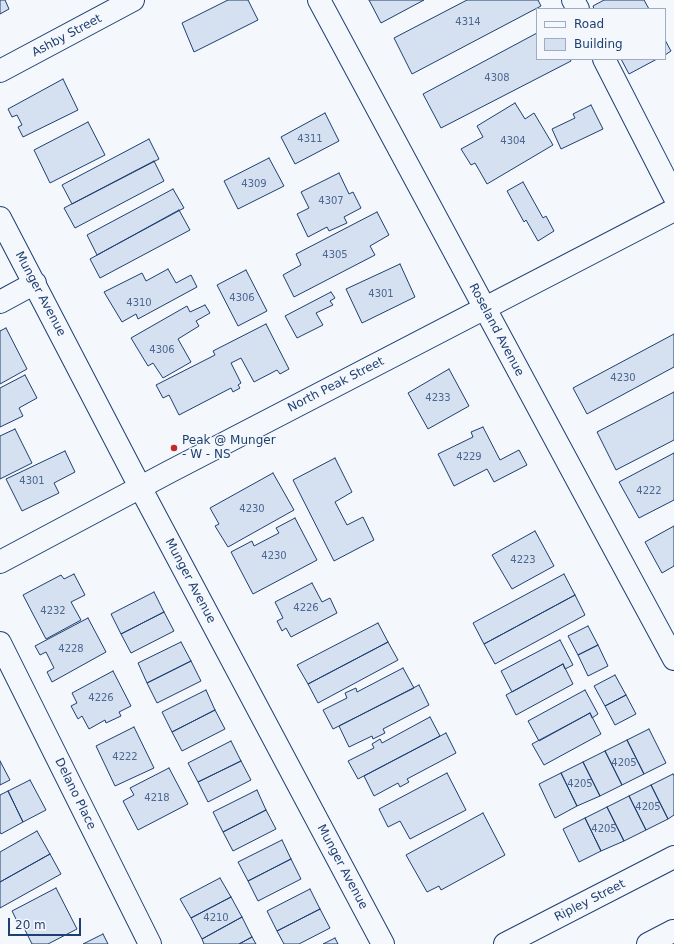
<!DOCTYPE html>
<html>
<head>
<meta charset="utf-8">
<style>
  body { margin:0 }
  #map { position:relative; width:674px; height:944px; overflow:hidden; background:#f4f7fb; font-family:"DejaVu Sans",sans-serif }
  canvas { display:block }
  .legend { position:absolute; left:536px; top:8px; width:130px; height:52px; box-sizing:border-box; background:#f4f7fb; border:1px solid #9eadc5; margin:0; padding:5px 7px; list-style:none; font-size:12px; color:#1d3f73 }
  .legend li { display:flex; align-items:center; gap:8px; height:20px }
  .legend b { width:20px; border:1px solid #9eadc5 }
  .scale { position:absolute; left:8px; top:918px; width:73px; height:18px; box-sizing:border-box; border:2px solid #1d3f73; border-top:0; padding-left:5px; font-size:12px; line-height:14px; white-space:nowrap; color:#1d3f73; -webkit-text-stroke:3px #f4f7fb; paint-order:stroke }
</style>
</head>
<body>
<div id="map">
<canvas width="674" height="944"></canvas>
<ul class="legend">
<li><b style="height:5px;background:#f4f7fb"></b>Road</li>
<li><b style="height:11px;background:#d5e0f0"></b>Building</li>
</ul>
<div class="scale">20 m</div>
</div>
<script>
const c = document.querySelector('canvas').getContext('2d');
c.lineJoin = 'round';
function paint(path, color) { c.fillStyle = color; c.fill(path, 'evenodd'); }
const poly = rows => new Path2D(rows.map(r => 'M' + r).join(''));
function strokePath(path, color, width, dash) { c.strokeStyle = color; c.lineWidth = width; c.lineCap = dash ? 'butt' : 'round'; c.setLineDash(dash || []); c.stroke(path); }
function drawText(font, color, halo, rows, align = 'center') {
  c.font = font + ' "DejaVu Sans",sans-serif'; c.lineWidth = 3; c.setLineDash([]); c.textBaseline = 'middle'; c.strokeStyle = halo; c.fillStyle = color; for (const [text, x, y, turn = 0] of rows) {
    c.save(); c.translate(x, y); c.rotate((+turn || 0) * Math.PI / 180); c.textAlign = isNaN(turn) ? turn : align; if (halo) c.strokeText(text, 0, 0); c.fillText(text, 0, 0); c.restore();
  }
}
const building = poly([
  [0,0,5,0,9,9,0,14,0,0],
  [228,0,248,0,258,20,194,52,182,23,228,0],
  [369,0,424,0,381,23,369,0],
  [467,0,538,0,541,6,412,74,394,38,467,0],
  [604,0,644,0,649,9,594,9,593,6,604,0],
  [537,33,537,59,570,59,571,61,441,128,423,94,537,33],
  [665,40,671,51,665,55,665,40],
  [621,59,657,59,629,74,621,59],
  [63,79,78,110,23,137,18,127,22,125,17,115,12,117,8,109,63,79],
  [515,103,525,119,534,113,553,145,487,184,475,163,471,165,461,149,483,137,477,126,515,103],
  [591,105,603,129,561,149,552,129,575,118,573,114,591,105],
  [325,113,339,141,295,164,281,137,325,113],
  [88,122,105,155,50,183,34,150,88,122],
  [149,139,159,159,72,204,62,185,149,139],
  [269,158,284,186,238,209,224,181,269,158],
  [154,161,164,181,75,228,64,208,154,161],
  [339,173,349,194,353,192,361,208,344,217,347,223,329,231,327,227,308,237,297,214,309,208,301,192,339,173],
  [523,182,543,218,546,216,554,231,538,241,526,220,524,222,507,191,523,182],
  [173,189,184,208,97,255,87,235,173,189],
  [179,210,190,230,100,278,90,259,179,210],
  [377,212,389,235,370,246,375,255,294,297,283,275,301,265,296,254,377,212],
  [400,264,415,297,362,323,346,289,400,264],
  [168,269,176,283,191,275,197,287,138,319,136,314,122,322,104,292,142,273,146,281,168,269],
  [246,270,267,311,238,326,217,285,246,270],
  [331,292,335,298,330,301,333,305,316,313,323,325,297,338,285,316,331,292],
  [205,305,210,313,196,321,199,326,178,339,191,362,163,378,153,363,148,366,131,338,187,306,190,312,205,305],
  [266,324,289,369,280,374,277,370,254,382,241,358,231,363,241,383,238,385,240,388,233,392,231,388,179,415,169,395,163,398,156,385,215,355,213,351,266,324],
  [6,328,27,369,0,384,0,331,6,328],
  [674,334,674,367,587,414,573,388,674,334],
  [449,369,469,406,428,429,408,393,449,369],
  [25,375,37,398,19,408,23,416,0,427,0,388,25,375],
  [674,392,674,440,616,470,597,432,674,392],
  [483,427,500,460,519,450,527,465,494,482,487,469,454,486,438,454,473,437,471,432,483,427],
  [15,429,32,463,0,479,0,436,15,429],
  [65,451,75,472,54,483,59,493,22,511,6,479,65,451],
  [674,453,674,500,639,518,619,482,674,453],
  [335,458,352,492,335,502,347,525,363,517,374,540,334,561,293,480,335,458],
  [273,473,294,510,228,547,215,526,219,524,210,508,273,473],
  [295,518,317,560,253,594,231,552,252,541,254,546,279,533,276,528,295,518],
  [674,526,674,566,662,573,645,542,674,526],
  [535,531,554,566,512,589,492,555,535,531],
  [74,574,85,595,71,602,81,620,46,639,23,595,61,575,64,579,74,574],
  [564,574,575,595,484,644,473,623,564,574],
  [312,583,322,602,330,598,337,613,291,637,286,628,282,631,277,621,283,618,275,602,312,583],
  [154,592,164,612,121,634,111,614,154,592],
  [575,595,585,615,495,664,484,644,575,595],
  [164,612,174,631,131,653,121,634,164,612],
  [88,618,106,652,52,682,47,672,54,668,46,652,40,655,35,646,88,618],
  [378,623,388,642,308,684,297,665,378,623],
  [588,626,598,645,578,655,568,636,588,626],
  [560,640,573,665,565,669,563,664,512,692,501,671,560,640],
  [181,642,191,661,147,683,138,663,181,642],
  [388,642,398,660,318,703,308,684,388,642],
  [598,645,608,666,588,676,578,655,598,645],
  [191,661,201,681,157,703,147,683,191,661],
  [563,664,573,684,516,715,506,695,563,664],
  [403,668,414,688,333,729,323,710,347,698,345,693,356,688,357,692,403,668],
  [113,671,131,706,119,712,121,716,106,723,105,720,89,729,82,716,78,719,71,706,77,703,72,693,113,671],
  [615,675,626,695,605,706,594,686,615,675],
  [419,685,429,705,383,729,385,733,373,739,372,736,349,747,339,726,419,685],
  [206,690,215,710,172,732,162,712,206,690],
  [585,690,598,714,592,718,590,713,539,741,528,721,585,690],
  [626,695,636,714,615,725,605,706,626,695],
  [215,710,225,729,182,751,172,732,215,710],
  [590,713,601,734,544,765,532,744,590,713],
  [430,717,440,736,358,779,348,761,374,748,372,744,380,739,382,743,430,717],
  [134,727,154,768,115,786,96,746,134,727],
  [649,729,666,763,644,774,627,740,649,729],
  [446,733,456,753,407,779,409,782,400,787,398,783,374,796,364,776,446,733],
  [627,740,644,774,622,785,605,751,627,740],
  [231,741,241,761,198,782,188,763,231,741],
  [605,751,622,785,600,796,583,762,605,751],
  [0,761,10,780,0,785,0,761],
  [241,761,251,780,208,802,198,782,241,761],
  [583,762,600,796,577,806,561,773,583,762],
  [169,768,188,804,138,830,123,801,134,795,130,788,169,768],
  [447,773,466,810,410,839,400,821,388,827,379,809,447,773],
  [561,773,577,806,555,818,539,784,561,773],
  [673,774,674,776,674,815,668,819,651,785,673,774],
  [30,780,46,810,23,822,8,791,30,780],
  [651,785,668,819,646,830,629,796,651,785],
  [257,790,266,810,223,832,213,812,257,790],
  [8,791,23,822,1,834,0,832,0,795,8,791],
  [629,796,646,830,624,841,607,807,629,796],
  [607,807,624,841,601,851,585,818,607,807],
  [266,810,276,829,233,851,223,832,266,810],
  [483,813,505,855,441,890,439,886,427,892,406,855,483,813],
  [585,818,601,851,579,862,563,829,585,818],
  [37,831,50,854,0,882,0,852,37,831],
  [282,840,291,859,248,881,238,862,282,840],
  [50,854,61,874,0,908,0,882,50,854],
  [291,859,301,879,258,901,248,881,291,859],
  [220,878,231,897,191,918,180,899,220,878],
  [56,888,77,929,48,944,32,944,24,928,21,929,12,911,56,888],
  [310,889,320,909,277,931,267,911,310,889],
  [231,897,242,917,202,939,191,918,231,897],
  [320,909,330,928,299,944,284,944,277,931,320,909],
  [242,917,252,937,239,944,204,944,202,939,242,917],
  [103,934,108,944,83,944,103,934],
  [252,937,256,944,239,944,252,937],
  [335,938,338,944,323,944,335,938]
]);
const minor = poly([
  [319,0,587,498,674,659],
  [573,0,578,9],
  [604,59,674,196],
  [0,71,133,0],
  [0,218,140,487,383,944],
  [0,302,35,283],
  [0,643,150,944],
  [505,944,674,857],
  [648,944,673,931,674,932]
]);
const major = poly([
  [0,562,169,472,674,210]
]);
const markers = [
  [174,448,4,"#c62828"]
];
const numberNames = [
  ["4314",468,22],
  ["4308",497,78],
  ["4311",310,139],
  ["4304",513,141],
  ["4309",254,184],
  ["4307",331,201],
  ["4305",335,255],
  ["4301",381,294],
  ["4306",242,298],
  ["4310",139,303],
  ["4306",162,350],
  ["4230",623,378],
  ["4233",438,398],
  ["4229",469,457],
  ["4301",32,481],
  ["4222",649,491],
  ["4230",252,509],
  ["4230",274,556],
  ["4223",523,560],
  ["4226",306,608],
  ["4232",53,611],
  ["4228",71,649],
  ["4226",101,698],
  ["4222",125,757],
  ["4205",624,763],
  ["4205",580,784],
  ["4218",157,798],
  ["4205",648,807],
  ["4205",604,829],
  ["4210",216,918]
];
const streetNames = [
  ["Ashby Street",67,36,-28],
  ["Munger Avenue",40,294,62],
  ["Roseland Avenue",496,330,62],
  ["North Peak Street",336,385,-27],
  ["Munger Avenue",190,581,62],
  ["Delano Place",75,794,64],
  ["Munger Avenue",342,867,62],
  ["Ripley Street",590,901,-27]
];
const poiNames = [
  ["Peak @ Munger",182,441],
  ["- W - NS",182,455]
];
paint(building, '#d5e0f0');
strokePath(building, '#1d3f73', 1);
strokePath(minor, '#1d3f73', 24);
strokePath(major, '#1d3f73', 24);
strokePath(minor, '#f4f7fb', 22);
strokePath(major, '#f4f7fb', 22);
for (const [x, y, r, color] of markers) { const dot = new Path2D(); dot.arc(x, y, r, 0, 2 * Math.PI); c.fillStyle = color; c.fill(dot); strokePath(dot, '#f4f7fb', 1.5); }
drawText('10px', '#4b6792', null, numberNames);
drawText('12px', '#1d3f73', '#f4f7fb', streetNames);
drawText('12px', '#1d3f73', '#f4f7fb', poiNames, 'left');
</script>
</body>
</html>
